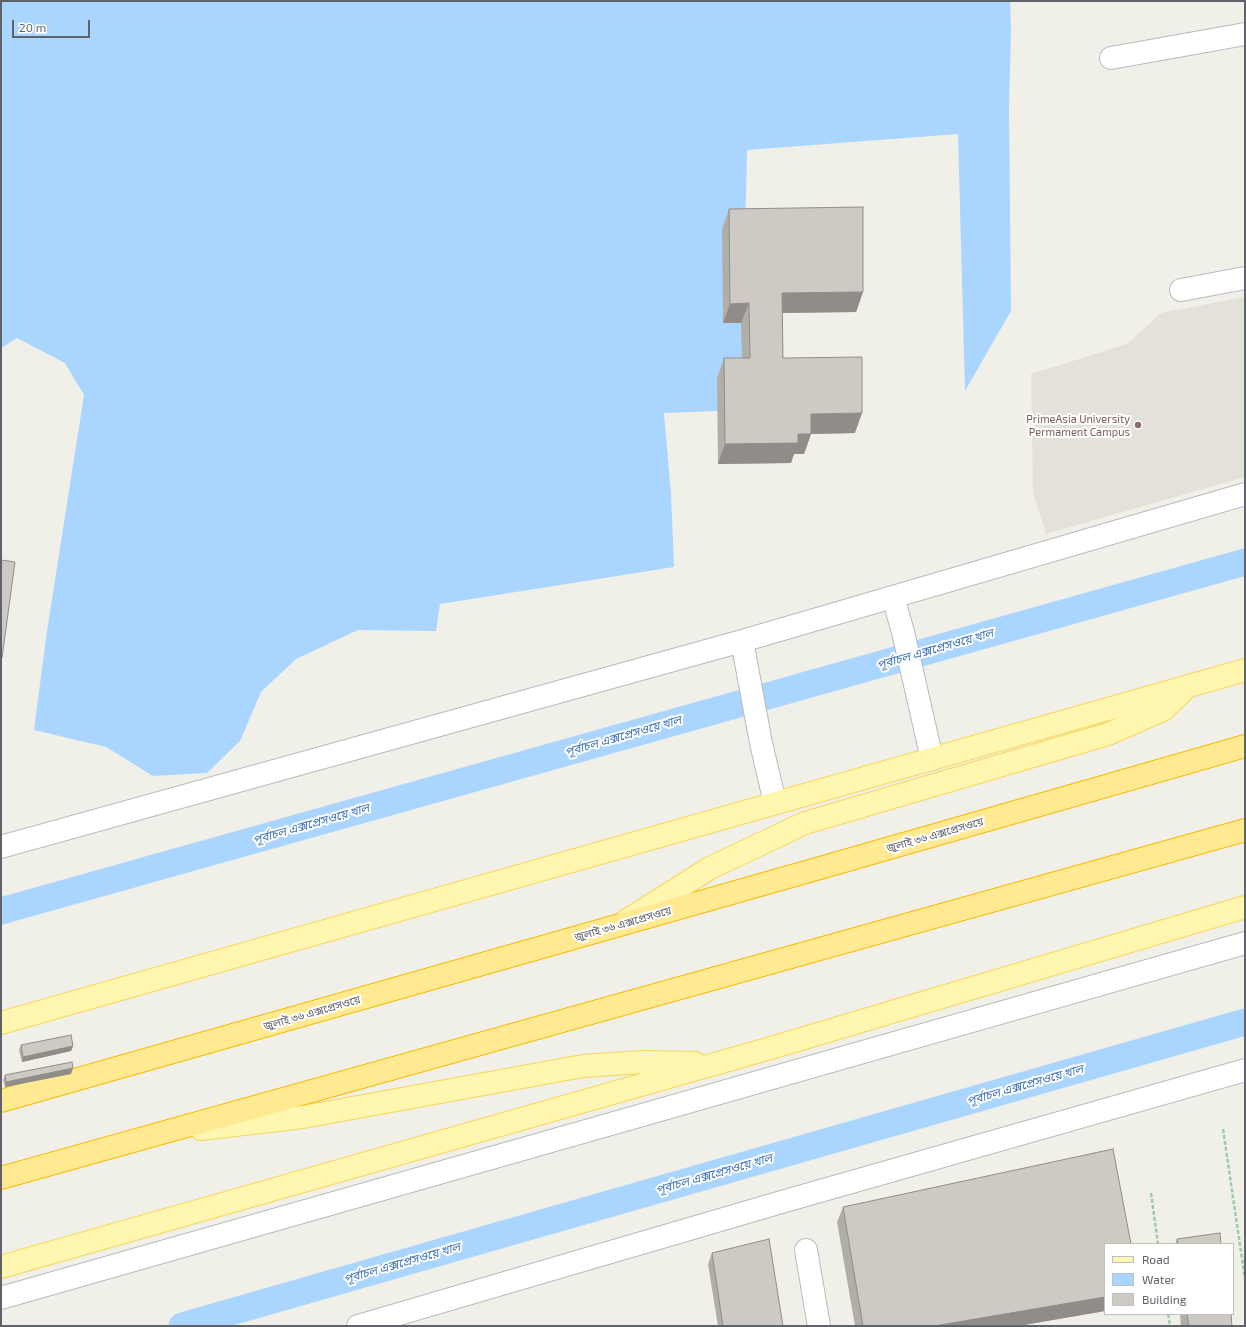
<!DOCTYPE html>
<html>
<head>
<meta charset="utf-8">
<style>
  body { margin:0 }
  #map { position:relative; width:1246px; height:1327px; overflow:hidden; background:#f1f0e8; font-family:"Exo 2",sans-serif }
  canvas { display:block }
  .frame { position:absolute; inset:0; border:2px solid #5f6268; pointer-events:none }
  .legend { position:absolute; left:1104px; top:1243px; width:130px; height:72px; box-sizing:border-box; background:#fff; border:1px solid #bfc0c3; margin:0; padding:5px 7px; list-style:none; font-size:12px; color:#5f6268 }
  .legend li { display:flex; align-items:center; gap:8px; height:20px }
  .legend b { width:20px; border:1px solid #bfc0c3 }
  .scale { position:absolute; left:12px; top:20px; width:78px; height:18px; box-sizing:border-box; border:2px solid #5f6268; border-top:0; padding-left:5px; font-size:12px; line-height:14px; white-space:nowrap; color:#5f6268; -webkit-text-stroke:3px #fff; paint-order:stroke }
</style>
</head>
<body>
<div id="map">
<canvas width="1246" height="1327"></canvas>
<div class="frame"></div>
<ul class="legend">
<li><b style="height:5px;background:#fff6af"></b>Road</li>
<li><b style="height:11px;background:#aad5ff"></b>Water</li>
<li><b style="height:11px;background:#cdcac4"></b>Building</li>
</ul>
<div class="scale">20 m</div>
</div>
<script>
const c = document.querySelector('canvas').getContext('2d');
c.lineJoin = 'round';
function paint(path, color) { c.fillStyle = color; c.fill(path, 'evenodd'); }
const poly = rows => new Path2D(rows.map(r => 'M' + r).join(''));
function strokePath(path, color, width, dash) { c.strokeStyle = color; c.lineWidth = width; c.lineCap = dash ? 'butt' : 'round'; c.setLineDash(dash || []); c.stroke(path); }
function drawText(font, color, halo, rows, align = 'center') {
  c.font = font + ' "Exo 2","Noto Sans Bengali",sans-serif'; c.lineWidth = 4; c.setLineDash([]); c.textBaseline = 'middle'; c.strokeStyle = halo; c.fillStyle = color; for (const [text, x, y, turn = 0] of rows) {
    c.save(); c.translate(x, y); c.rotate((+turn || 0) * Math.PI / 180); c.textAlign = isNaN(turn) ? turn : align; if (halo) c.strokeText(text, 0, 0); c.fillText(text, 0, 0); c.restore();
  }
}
const education = poly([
  [1245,297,1245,477,1046,534,1033,493,1031,374,1127,344,1161,313]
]);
const water = poly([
  [1,1,1010,1,1011,28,1009,107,1011,311,965,391,958,134,747,150,741,410,664,413,671,493,674,567,440,604,436,631,358,630,296,659,261,692,240,741,207,773,153,776,106,747,34,730,46,638,84,395,65,363,17,338,1,348]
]);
const canal = poly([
  [1,911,1245,562],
  [182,1326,1245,1022]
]);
const path = poly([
  [1223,1129,1245,1279],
  [1151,1193,1158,1244],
  [1168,1314,1170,1326]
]);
const minor = poly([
  [1111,58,1245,34],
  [1181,290,1245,278],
  [893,597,903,632,932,759],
  [742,641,761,743,775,803],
  [1,847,742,641,1245,494],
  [806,1250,819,1326],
  [1,1298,1245,943],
  [358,1326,785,1201,1245,1070]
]);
const major = poly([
  [626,921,710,868,805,823,1108,734,1163,710,1186,688],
  [1,1023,1245,670],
  [201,1129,303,1117,583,1066,643,1062,695,1063],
  [1,1267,764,1050,1245,907]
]);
const highway = poly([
  [1,1101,820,868,1245,746],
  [1,1178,1245,830]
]);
const wall = poly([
  [729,209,863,292,856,312,782,313,783,358,855,433,811,434,804,454,794,454,791,463,718,464,717,378,724,358,742,358,741,323,723,323,722,229],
  [21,1045,73,1046,71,1051,22,1062,19,1050],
  [71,1074,5,1087,3,1080,5,1075],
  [843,1207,1105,1244,1105,1311,1018,1326,855,1326,837,1222],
  [1177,1239,1221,1244,1175,1244],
  [712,1253,783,1326,718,1326,708,1264],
  [1180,1314,1231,1314,1232,1326,1181,1326]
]);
const shadedWall = poly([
  [863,292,856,312,775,313,782,293],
  [749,303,741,323,723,323,730,304],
  [862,413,855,433,811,434,804,454,794,454,791,463,718,464,725,444,798,434,811,414],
  [73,1046,71,1051,22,1062,23,1057],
  [73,1068,71,1074,5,1087,6,1082],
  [1105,1297,1105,1311,1018,1326,934,1326]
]);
const building = poly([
  [863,207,863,292,782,293,783,358,862,357,862,413,811,414,811,434,798,434,798,443,725,444,724,358,750,358,749,303,730,304,729,209,863,207],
  [1,560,15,562,2,658,1,658,1,560],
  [71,1035,73,1046,23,1057,21,1045,71,1035],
  [72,1062,73,1068,6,1082,5,1075,72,1062],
  [1113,1149,1131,1244,1105,1244,1105,1297,934,1326,863,1326,843,1207,1113,1149],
  [1220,1233,1221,1244,1178,1244,1177,1239,1220,1233],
  [769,1239,783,1326,723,1326,712,1253,769,1239],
  [1187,1314,1231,1314,1232,1326,1189,1326,1187,1314]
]);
const markers = [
  [1138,425,4,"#8d6e63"]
];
const educationNames = [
  ["PrimeAsia University",1130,419],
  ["Permament Campus",1130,432]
];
const streetNames = [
  ["জুলাই ৩৬ এক্সপ্রেসওয়ে",935,835,-16],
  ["জুলাই ৩৬ এক্সপ্রেসওয়ে",623,924,-16],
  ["জুলাই ৩৬ এক্সপ্রেসওয়ে",312,1013,-16]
];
const waterNames = [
  ["পূর্বাচল এক্সপ্রেসওয়ে খাল",935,649,-16],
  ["পূর্বাচল এক্সপ্রেসওয়ে খাল",623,736,-16],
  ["পূর্বাচল এক্সপ্রেসওয়ে খাল",311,824,-16],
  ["পূর্বাচল এক্সপ্রেসওয়ে খাল",1025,1085,-16],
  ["পূর্বাচল এক্সপ্রেসওয়ে খাল",714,1174,-16],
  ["পূর্বাচল এক্সপ্রেসওয়ে খাল",402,1263,-16]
];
paint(education, '#e4e2d8');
paint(water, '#aad5ff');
strokePath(canal, '#aad5ff', 27);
strokePath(minor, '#b8babe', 24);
strokePath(major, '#f9d559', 24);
strokePath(highway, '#f9b900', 24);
strokePath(path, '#9ccbac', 2.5, [4, 2]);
strokePath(minor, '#fff', 22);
strokePath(major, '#fff6af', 22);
strokePath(highway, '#ffe991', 22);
paint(wall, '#b0aea9');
paint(shadedWall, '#908d89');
paint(building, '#cdcac4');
strokePath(building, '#908d89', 1);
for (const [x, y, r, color] of markers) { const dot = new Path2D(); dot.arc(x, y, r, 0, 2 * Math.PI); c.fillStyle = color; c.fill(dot); strokePath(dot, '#fff', 1.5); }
drawText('11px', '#785e54', '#fff', educationNames, 'right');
drawText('11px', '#5f6268', '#fff', streetNames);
drawText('italic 12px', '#3f74b8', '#fff', waterNames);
</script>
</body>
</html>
